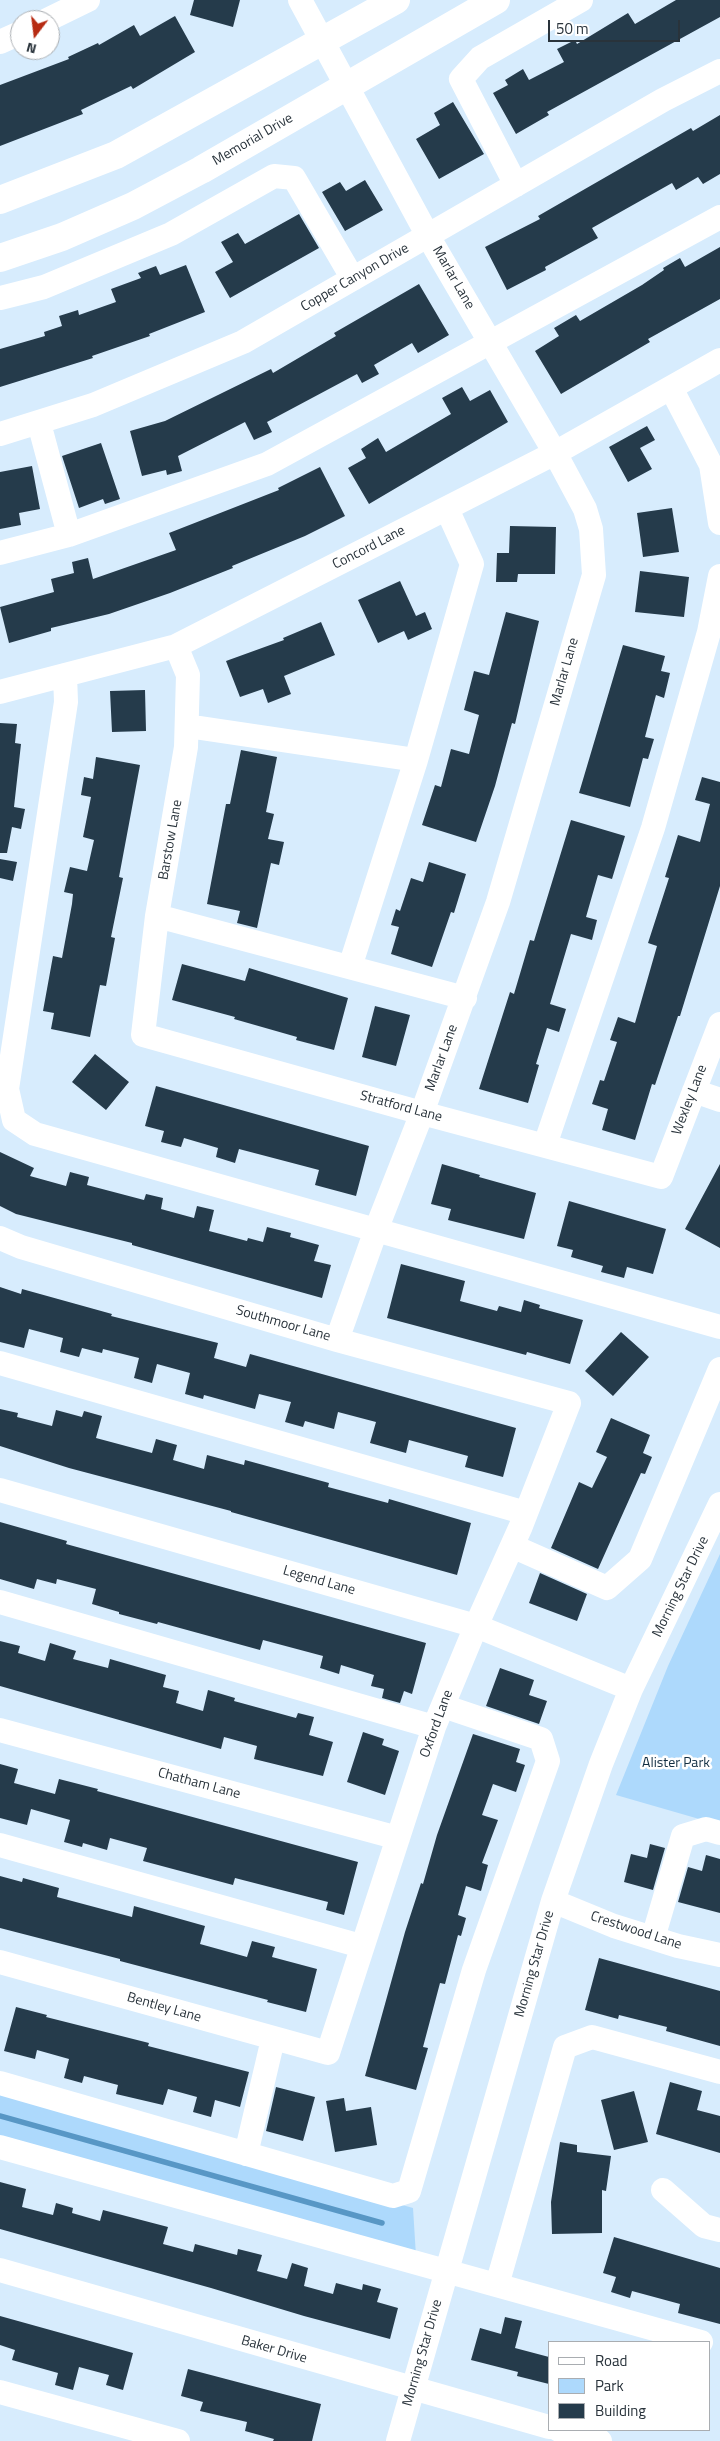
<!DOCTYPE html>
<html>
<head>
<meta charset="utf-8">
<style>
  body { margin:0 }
  #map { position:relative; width:720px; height:2441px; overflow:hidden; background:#d7ecfd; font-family:"Titillium Web",sans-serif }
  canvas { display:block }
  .legend { position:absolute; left:548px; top:2341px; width:162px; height:90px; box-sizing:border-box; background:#fff; border:1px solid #a9adb1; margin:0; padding:6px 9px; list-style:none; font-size:15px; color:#29333b }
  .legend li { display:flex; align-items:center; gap:10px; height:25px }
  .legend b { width:25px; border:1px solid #a9adb1 }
  .north { position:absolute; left:10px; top:10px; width:50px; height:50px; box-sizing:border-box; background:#fff; border:1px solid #a9adb1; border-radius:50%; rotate:195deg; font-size:14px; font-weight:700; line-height:20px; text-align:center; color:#29333b }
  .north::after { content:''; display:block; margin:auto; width:18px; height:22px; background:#b72b12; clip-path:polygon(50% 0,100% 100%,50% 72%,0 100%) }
  .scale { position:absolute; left:548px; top:20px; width:132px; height:22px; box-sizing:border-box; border:2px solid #29333b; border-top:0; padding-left:6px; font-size:15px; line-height:18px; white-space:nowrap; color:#29333b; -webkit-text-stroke:4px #fff; paint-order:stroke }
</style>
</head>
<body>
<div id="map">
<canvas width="720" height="2441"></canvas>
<ul class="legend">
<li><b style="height:6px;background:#fff"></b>Road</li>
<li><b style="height:14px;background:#add9fc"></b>Park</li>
<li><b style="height:14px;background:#253b4b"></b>Building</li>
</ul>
<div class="north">N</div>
<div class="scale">50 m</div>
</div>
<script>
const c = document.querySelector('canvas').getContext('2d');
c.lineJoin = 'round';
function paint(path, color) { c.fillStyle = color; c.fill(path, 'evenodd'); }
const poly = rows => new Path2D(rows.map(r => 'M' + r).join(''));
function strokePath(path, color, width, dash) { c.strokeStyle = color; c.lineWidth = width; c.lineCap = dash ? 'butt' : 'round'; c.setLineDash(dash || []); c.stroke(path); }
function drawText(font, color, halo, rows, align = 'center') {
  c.font = font + ' "Titillium Web",sans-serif'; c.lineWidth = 5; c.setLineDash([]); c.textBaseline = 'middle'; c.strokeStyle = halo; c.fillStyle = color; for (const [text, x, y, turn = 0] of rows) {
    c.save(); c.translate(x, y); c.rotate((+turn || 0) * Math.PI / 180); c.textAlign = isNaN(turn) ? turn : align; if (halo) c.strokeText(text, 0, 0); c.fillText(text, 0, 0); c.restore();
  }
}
const green = poly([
  [720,1554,720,1825,616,1795,668,1666],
  [0,2092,413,2208,416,2256,0,2140]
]);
const stream = poly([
  [0,2116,382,2223]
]);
const building = poly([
  [194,0,240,0,233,27,190,15],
  [676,0,720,0,720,17,547,112,549,115,516,134,493,93,508,85,505,80,523,69,529,80,564,62,557,49,575,40,577,44,628,13,635,24],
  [175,16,195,52,133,89,131,86,81,110,83,114,0,146,0,85,69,59,68,57,98,43,99,45,134,25,140,36],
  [453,102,484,154,439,179,416,139,440,125,434,113],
  [720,115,720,174,703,184,698,177,676,190,672,183,592,228,598,238,545,267,546,270,507,290,485,247,540,219,538,216,691,128,693,131],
  [365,180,383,210,345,231,322,192,340,182,346,191],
  [299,214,319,248,230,298,215,272,233,262,221,242,238,233,245,244],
  [720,247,720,299,648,339,650,342,561,394,535,351,559,336,554,328,576,315,580,321,642,285,664,270,663,268,680,258,685,267],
  [186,265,205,312,149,334,150,336,92,356,93,358,0,387,0,349,45,336,44,332,62,326,59,316,78,310,79,315,116,302,111,289,141,278,138,273,156,266,160,275],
  [419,284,449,335,418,353,412,343,374,365,379,374,362,383,357,374,267,422,272,432,254,440,245,422,178,456,182,471,167,475,166,470,142,476,130,431,165,421,271,369,273,373,336,336,334,333],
  [462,387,470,401,490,390,508,422,369,504,348,468,366,458,361,449,378,438,386,452,451,414,442,398],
  [647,426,655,440,640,448,652,469,628,482,609,447],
  [101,443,120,499,105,504,103,499,79,508,62,456],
  [32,466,40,509,19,513,21,525,0,529,0,472],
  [320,467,345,516,305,536,232,566,233,568,170,593,109,614,51,628,51,631,9,643,0,607,54,592,51,579,74,573,72,562,88,558,93,579,176,550,169,533,279,490,278,488],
  [672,508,679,552,643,557,637,513],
  [510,526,556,527,555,574,518,574,517,582,496,582,497,553,509,553],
  [640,571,689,577,684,617,635,612],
  [400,581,416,616,425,612,432,629,408,640,404,631,378,643,358,600],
  [506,612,539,621,515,724,512,723,495,786,476,842,422,825,435,785,441,787,451,749,469,754,479,715,464,710,474,671,489,675],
  [321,622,335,655,284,676,291,694,268,703,263,689,240,697,226,661,284,640,283,638],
  [623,645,665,656,661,671,670,673,664,698,656,695,645,737,654,739,648,759,643,758,630,807,579,793],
  [145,690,146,731,112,732,110,691],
  [0,723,17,724,15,743,21,744,14,807,25,809,21,829,12,827,7,853,0,853],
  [241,750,277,757,266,812,274,814,268,839,284,842,279,865,271,863,257,928,237,923,240,911,207,904,226,804,230,804],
  [96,757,140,765,119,877,123,878,111,937,115,938,106,986,100,985,90,1037,51,1029,54,1013,43,1011,53,956,62,958,72,904,73,894,64,892,70,867,87,871,94,840,83,837,91,797,81,795,84,777,93,779],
  [702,777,720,782,720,886,680,1016,678,1016,655,1085,652,1084,635,1140,602,1130,608,1109,592,1104,600,1080,604,1081,617,1042,610,1040,618,1017,635,1023,657,946,648,943,669,878,665,877,678,835,700,842,710,804,695,800],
  [571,820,625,836,612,879,598,875,586,917,597,920,592,940,571,934,550,1004,566,1009,559,1032,547,1028,536,1064,539,1065,528,1103,479,1089,510,992,514,994,530,940,534,941],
  [0,859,17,862,13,881,0,878],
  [429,862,466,874,454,913,451,912,432,967,391,954,399,927,391,925,396,909,400,911,411,878,423,882],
  [182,964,245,981,249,968,348,998,334,1050,296,1040,297,1037,234,1019,235,1017,172,1000],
  [375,1006,410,1015,396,1066,362,1057],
  [95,1054,129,1082,106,1110,72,1082],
  [156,1086,369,1146,356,1196,315,1185,319,1170,239,1149,235,1163,216,1157,218,1148,184,1138,181,1147,161,1142,164,1131,145,1126],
  [0,1152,34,1168,30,1176,66,1186,70,1172,89,1177,87,1185,144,1200,146,1194,163,1198,161,1209,194,1218,197,1206,214,1210,209,1231,247,1241,248,1238,263,1242,267,1227,291,1233,290,1237,319,1245,314,1261,331,1265,322,1298,132,1245,132,1243,16,1214,0,1206],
  [442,1164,480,1175,479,1177,536,1193,524,1239,448,1220,451,1209,431,1204],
  [720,1164,720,1248,685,1229],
  [569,1201,666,1229,653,1274,627,1267,624,1278,601,1272,603,1266,571,1257,573,1250,557,1246],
  [401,1264,465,1281,460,1301,497,1311,499,1306,521,1312,524,1300,540,1305,539,1308,583,1320,570,1364,527,1352,526,1355,387,1318],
  [0,1287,21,1294,22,1289,112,1314,111,1316,218,1343,214,1358,246,1367,250,1354,516,1428,503,1477,465,1467,468,1456,409,1440,406,1453,370,1443,376,1422,338,1412,334,1429,305,1421,303,1427,285,1422,291,1402,259,1394,255,1409,204,1395,203,1399,185,1394,190,1373,157,1364,152,1383,134,1378,139,1358,103,1349,102,1353,82,1348,79,1357,60,1352,63,1338,29,1329,24,1348,0,1342],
  [621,1332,649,1357,613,1396,585,1371],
  [0,1409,18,1413,17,1417,52,1426,56,1410,82,1417,84,1411,102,1416,96,1438,152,1453,156,1439,177,1445,173,1460,204,1469,207,1455,244,1465,245,1460,329,1483,328,1487,388,1503,389,1499,471,1523,457,1575,231,1512,231,1511,69,1468,0,1446],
  [611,1418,650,1435,643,1453,652,1457,645,1474,641,1473,598,1569,551,1548,579,1482,592,1488,607,1457,596,1452],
  [0,1522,67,1541,66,1544,426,1643,412,1694,404,1691,400,1703,382,1698,384,1689,371,1686,374,1675,341,1665,339,1674,320,1668,323,1656,263,1640,260,1650,158,1622,157,1624,119,1614,119,1612,92,1604,96,1589,57,1579,56,1584,37,1579,34,1589,0,1579],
  [540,1573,587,1594,577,1621,529,1603],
  [0,1641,20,1646,18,1653,45,1661,50,1643,76,1651,73,1659,108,1668,110,1659,166,1675,163,1687,179,1691,176,1703,203,1711,208,1690,235,1698,234,1701,296,1718,298,1713,314,1717,309,1735,333,1742,323,1776,254,1759,257,1746,224,1737,221,1749,0,1686],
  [500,1668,534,1680,529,1695,547,1701,539,1724,486,1706],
  [363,1732,384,1739,382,1745,399,1751,385,1795,347,1782],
  [473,1734,520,1749,516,1762,525,1765,516,1792,493,1784,482,1815,498,1820,482,1863,488,1865,481,1891,466,1886,458,1915,466,1918,461,1936,458,1935,445,1984,440,1983,423,2047,428,2048,416,2090,365,2076,405,1932,421,1883,423,1884,437,1835],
  [0,1764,18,1769,14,1783,55,1794,59,1779,98,1789,97,1791,358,1862,344,1915,326,1910,328,1902,235,1878,233,1885,143,1861,147,1848,110,1838,107,1850,83,1843,82,1847,64,1842,70,1820,31,1809,27,1825,0,1818],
  [650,1844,665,1848,653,1890,624,1882,631,1854,647,1858],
  [706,1855,720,1859,720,1913,678,1902,688,1867,702,1871],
  [0,1876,22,1882,23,1878,59,1888,57,1897,132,1917,134,1906,205,1926,200,1944,247,1957,252,1941,275,1947,272,1957,317,1969,306,2012,267,2002,268,2000,120,1961,120,1959,0,1928],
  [599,1958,720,1991,720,2046,666,2031,667,2027,619,2015,618,2019,585,2010],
  [16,2007,47,2015,46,2017,149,2043,148,2046,249,2072,240,2107,215,2100,211,2117,193,2112,197,2097,168,2089,163,2105,116,2094,118,2085,84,2076,82,2083,64,2078,69,2059,37,2050,35,2059,4,2051],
  [670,2082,702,2091,697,2110,720,2116,720,2153,656,2134],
  [276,2087,315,2097,303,2141,266,2131],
  [634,2091,648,2142,614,2150,601,2100],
  [344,2098,346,2111,371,2107,377,2145,335,2152,326,2101],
  [560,2142,577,2145,577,2152,611,2156,606,2191,602,2190,602,2233,552,2234,551,2202],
  [0,2182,26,2189,22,2207,53,2215,56,2203,73,2208,72,2213,100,2221,103,2210,168,2227,163,2244,193,2252,195,2244,237,2255,238,2249,262,2255,257,2271,287,2279,292,2263,308,2268,304,2286,333,2294,336,2283,362,2290,363,2284,381,2289,377,2302,398,2308,390,2339,304,2316,211,2288,0,2229],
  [614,2237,720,2268,720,2324,678,2313,680,2304,632,2291,630,2298,611,2292,616,2277,603,2273],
  [0,2316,133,2353,123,2390,106,2385,109,2375,79,2367,73,2390,55,2385,58,2373,12,2360,15,2350,0,2345],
  [505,2317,522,2321,515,2348,549,2357,549,2384,517,2376,518,2372,471,2360,480,2328,501,2334],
  [188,2369,321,2404,312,2441,273,2441,274,2439,245,2431,247,2422,200,2411,203,2402,181,2396]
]);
const minor = poly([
  [300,0,428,236,555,453,585,509,591,529,594,575,498,902,422,1113,376,1230,337,1340],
  [47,20,88,0],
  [0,42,20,33],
  [516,185,461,79,480,58,581,0],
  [0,298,44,287,171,234,274,176,294,178,353,279],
  [671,388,711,465,720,523],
  [39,423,69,535,267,464,720,217],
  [0,434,93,405,243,342,663,100,720,71],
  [0,553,69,535],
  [176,646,188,675,186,747,157,916,143,1035,422,1113,661,1177,720,1024],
  [65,675,66,702,7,1089,14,1120,35,1134,720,1327],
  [0,692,176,646,555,453,720,360],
  [187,726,416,760,350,967],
  [416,760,472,564,447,509],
  [157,916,465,998],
  [694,1091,720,1100],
  [545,1145,653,828,709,632,720,576],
  [0,1238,21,1247,337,1340,569,1403,521,1526,476,1626,434,1727,328,2053,0,1962],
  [0,1363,526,1513],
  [0,1490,476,1626,631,1689],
  [512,1546,607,1588,640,1559,720,1369],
  [0,1602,434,1727],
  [0,1730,398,1838],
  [0,1845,361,1946],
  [553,1901,614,1926,678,1946,720,1955],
  [653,1938,683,1836,706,1829,720,1833],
  [0,2083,393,2196,409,2191,474,1970,548,1761,541,1739,443,1706],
  [0,2147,701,2342],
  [246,2154,273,2039],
  [663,2190,704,2226,720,2230],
  [0,2270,549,2427],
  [497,2285,565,2047,592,2037,720,2072],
  [0,2392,178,2441],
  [559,2430,600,2441],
  [398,2441,553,1901,601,1764,631,1689,720,1504]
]);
const major = poly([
  [0,200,116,155,396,0],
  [0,258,62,237,133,206,201,170,496,0]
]);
const streetNames = [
  ["Memorial Drive",253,140,-30],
  ["Copper Canyon Drive",355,278,-30],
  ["Marlar Lane",453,278,60],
  ["Concord Lane",369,548,-27],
  ["Marlar Lane",565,672,-74],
  ["Barstow Lane",171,840,-80],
  ["Marlar Lane",442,1058,-70],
  ["Wexley Lane",690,1100,-69],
  ["Stratford Lane",401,1107,15],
  ["Southmoor Lane",283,1324,16],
  ["Legend Lane",319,1581,16],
  ["Morning Star Drive",681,1587,-64],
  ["Oxford Lane",437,1724,-70],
  ["Chatham Lane",199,1784,15],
  ["Crestwood Lane",636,1931,18],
  ["Morning Star Drive",535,1964,-74],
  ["Bentley Lane",164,2008,16],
  ["Baker Drive",274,2350,16],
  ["Morning Star Drive",423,2353,-74]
];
const parkNames = [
  ["Alister Park",676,1764]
];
paint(green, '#add9fc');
strokePath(stream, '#5897c5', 5.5);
paint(building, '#253b4b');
strokePath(minor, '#fff', 24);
strokePath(major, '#fff', 28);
drawText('14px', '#29333b', '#fff', streetNames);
drawText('14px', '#132f43', '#fff', parkNames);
</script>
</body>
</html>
